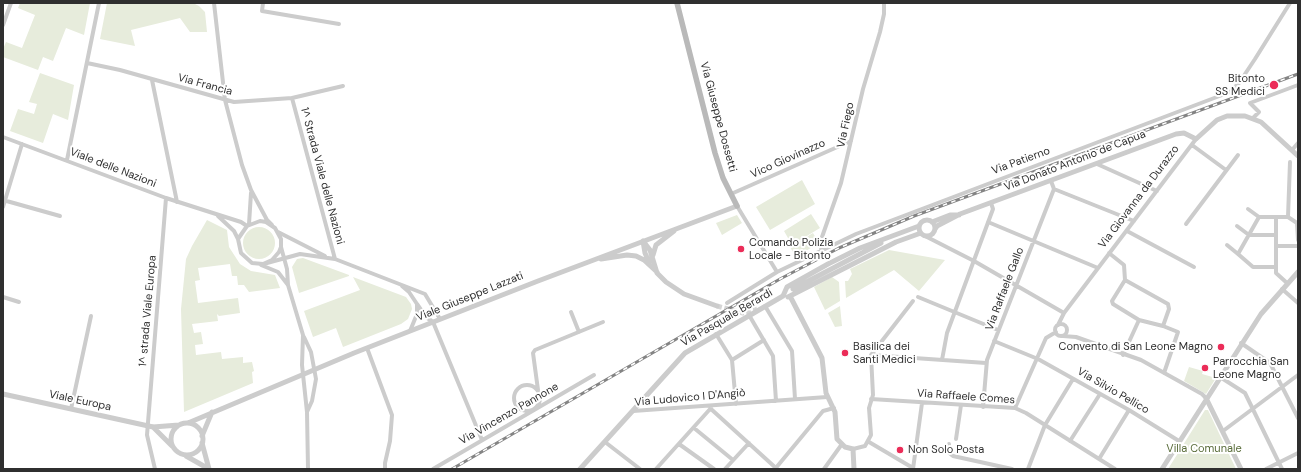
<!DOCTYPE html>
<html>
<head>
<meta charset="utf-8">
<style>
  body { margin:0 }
  #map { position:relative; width:1301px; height:472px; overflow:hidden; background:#fff; font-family:"DM Sans",sans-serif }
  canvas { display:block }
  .frame { position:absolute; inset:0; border:4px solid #2f2f2f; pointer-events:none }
</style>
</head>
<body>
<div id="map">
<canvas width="1301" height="472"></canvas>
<div class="frame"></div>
</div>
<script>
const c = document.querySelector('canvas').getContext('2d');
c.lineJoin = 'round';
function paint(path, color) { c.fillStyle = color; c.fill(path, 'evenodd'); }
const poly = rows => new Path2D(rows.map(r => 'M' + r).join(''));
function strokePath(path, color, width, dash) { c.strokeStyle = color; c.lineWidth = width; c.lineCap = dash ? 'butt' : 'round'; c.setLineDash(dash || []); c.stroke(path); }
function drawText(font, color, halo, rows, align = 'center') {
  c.font = font + ' "DM Sans",sans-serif'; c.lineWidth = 4; c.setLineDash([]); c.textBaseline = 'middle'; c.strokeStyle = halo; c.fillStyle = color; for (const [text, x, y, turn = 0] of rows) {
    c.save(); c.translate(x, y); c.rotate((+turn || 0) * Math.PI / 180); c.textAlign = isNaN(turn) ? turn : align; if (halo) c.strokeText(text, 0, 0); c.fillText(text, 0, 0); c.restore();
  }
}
const green = poly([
  [20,3,90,3,84,35,66,28,53,61,43,57,38,70,3,57,3,49,6,42,22,48,35,15,18,8],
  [107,3,193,3,199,6,205,12,207,32,190,32,180,18,131,30,135,46,100,39],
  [40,73,74,85,68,120,53,114,43,143,10,131,18,109,34,114,37,104,29,102],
  [802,180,815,204,770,230,756,207],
  [811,214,820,228,792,245,784,231],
  [737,215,742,223,722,235,716,223],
  [207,220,227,230,229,247,240,264,251,271,275,275,280,288,249,292,244,285,238,285,237,276,232,276,230,264,198,268,200,280,195,281,198,303,238,298,240,313,219,316,217,314,218,321,192,324,194,333,201,332,203,344,195,345,196,355,221,352,222,359,243,357,243,363,252,362,254,371,252,372,253,383,184,412,181,309,186,259,192,246],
  '243 243a16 16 0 1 1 32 0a16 16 0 1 1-32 0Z',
  [813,233,819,243,796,257,790,247],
  [889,250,945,260,919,291,894,270,846,298,845,281,848,281,852,274,850,269],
  [303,258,349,275,349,276,299,293,292,267,297,259],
  [353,277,406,297,411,304,412,309,408,319,401,324,343,347,336,328,313,337,304,311,360,290],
  [832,277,839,282,840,301,825,310,814,287],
  [840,306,842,326,835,327,828,313],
  [1189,367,1203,371,1202,374,1216,378,1206,394,1184,381],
  [1205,410,1208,410,1236,469,1168,469]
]);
const tertiaryTunnel = poly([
  [717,306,743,313,757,309]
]);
const minor = poly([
  [214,3,225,100,242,165,251,190,267,220,272,225],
  [263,3,262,11,339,24],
  [3,25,11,3],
  [87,63,120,70,234,102,292,98,343,86],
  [152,80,177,202],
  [292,98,335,259],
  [1253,118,1259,112,1250,103,1298,85],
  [3,137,166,198,241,222,247,226],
  [1192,145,1226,170],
  [1292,150,1298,143],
  [67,160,99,3],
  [1290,162,1288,217,1297,223,1298,240],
  [1097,164,1157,191],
  [1054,189,1134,221],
  [731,194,851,141],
  [3,200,60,216],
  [737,206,777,272],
  [3,207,22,144],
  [1248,209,1259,217],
  [218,216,234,231,238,239,241,253,252,263,263,264,272,260,279,252,281,247,281,239,275,228,266,222,260,221,247,226,238,239],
  [1276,217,1259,217,1238,254,1253,267,1276,267],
  [988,222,1098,268],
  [249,224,251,193],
  [1186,224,1238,155],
  [1237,226,1249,235,1276,235],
  [1127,231,1194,267],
  [278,232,325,256],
  [925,236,974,261,1064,313],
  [1227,245,1238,254],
  [1276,246,1298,246],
  [281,247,287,269,288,285,303,335,302,365,307,412,308,469],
  [821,251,822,237,841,183,863,89,880,32,884,14,884,3],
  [1109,253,1124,265,1125,280,1168,304,1169,309,1163,326,1139,320,1113,304,1112,301,1125,280],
  [267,263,300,254,335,259,425,294,440,319],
  [261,265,278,272,288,285],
  [1287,283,1276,273,1276,217,1288,217],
  [402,286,409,292,417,304,417,314,410,331],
  [1282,289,1298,303],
  [3,297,19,302],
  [918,297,998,330],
  [727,303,777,272,856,234,1230,92,1239,83,1255,59,1290,3],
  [417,304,426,317,433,322,482,440],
  [765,306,792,351,795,399],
  [571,312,579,332],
  [749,315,773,356,776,401],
  '1055 330a6 6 0 1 1 12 0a6 6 0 1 1-12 0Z',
  [1058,325,1064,313,1196,139],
  [1163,326,1178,332,1164,373],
  [716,334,732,360,736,404],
  [1063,336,1076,337,1141,360,1202,394,1206,398],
  [304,337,311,352,316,379,312,401,307,412],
  [994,341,1038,359,1129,410,1179,441],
  [1241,343,1270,363,1298,418],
  [367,348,392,415,390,441,385,463,385,469],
  [871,355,986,363],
  [1123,355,1139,320],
  [732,360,764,340],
  [942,360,947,333,993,209,991,203],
  [1220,377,1245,393,1282,469],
  '514 398a13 13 0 1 1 26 0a13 13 0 1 1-26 0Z',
  [538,390,533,353,535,350,603,322],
  [871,399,1015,408,1026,413,1115,469],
  [983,407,987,360,1054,189,1051,181],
  [1015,408,1046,338,1056,332],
  [71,409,91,316],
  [711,409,777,469],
  [633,411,827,397],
  [694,428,733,460],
  [1223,431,1298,375],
  [956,439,961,405],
  [1070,441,1100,394],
  [605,442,640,469],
  [869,442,913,468],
  [679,444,714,469],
  [949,444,948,452,953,456,1012,469],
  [853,449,865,446,871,435,869,408,873,395,871,355,913,301],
  [1099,459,1129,410],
  [155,469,147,435,166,198],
  [433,469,594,375],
  [656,469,711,408],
  [725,469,749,443],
  [775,469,823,411,834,408],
  [824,469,842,444],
  [913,469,922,403],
  [1028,469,1045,425,1073,379],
  [1266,469,1298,453]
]);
const tertiary = poly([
  '919 228a8 8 0 1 1 16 0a8 8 0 1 1-16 0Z',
  [932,222,950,215,959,215],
  [935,229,937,226,960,214,1176,134,1184,133,1196,139,1217,120,1227,116,1245,116,1261,122,1298,156],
  [643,241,650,250,657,273,666,282,684,294,717,306],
  [643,241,645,253,649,262],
  [653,255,656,245,674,231],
  [601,259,627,255,636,256,644,260,657,272],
  [793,289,881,243],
  [783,296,787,287,828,264,860,248,919,226],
  [788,297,896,242,921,233],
  [791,298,822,358,826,393,835,412,837,439,845,447,853,449,854,469],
  [3,394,153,427,179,425],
  [1206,398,1241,469],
  [188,423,354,353,538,281,737,206],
  '171 439a16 16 0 1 1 32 0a16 16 0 1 1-32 0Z',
  [153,427,172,446],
  [202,436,212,412],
  [202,443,209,469],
  [186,456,209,469],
  [580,469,685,353,783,296],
  [1162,469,1261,314,1298,272]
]);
const secondary = poly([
  [677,3,715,153,723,178,737,206]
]);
const rail = poly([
  [452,469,780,279,839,248,914,216,1298,74]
]);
const markers = [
  [1274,85,5,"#eb2c58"],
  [741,249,4,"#eb2c58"],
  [1221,347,4,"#eb2c58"],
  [845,353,4,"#eb2c58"],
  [1205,368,4,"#eb2c58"],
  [900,450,4,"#eb2c58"]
];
const poiNames = [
  ["Bitonto",1265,79,"right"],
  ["SS Medici",1265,92,"right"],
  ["Comando Polizia",749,243],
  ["Locale - Bitonto",749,256],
  ["Basilica dei",853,347],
  ["Santi Medici",853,360],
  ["Convento di San Leone Magno",1213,347,"right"],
  ["Parrocchia San",1213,362],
  ["Leone Magno",1213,375],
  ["Non Solo Posta",908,450]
];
const streetNames = [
  ["Via Francia",205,85,15],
  ["Via Giuseppe Dossetti",718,117,75],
  ["Via Fiego",846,125,-78],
  ["Vico Giovinazzo",788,159,-24],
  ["Via Patierno",1021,161,-20],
  ["Via Donato Antonio de Capua",1075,161,-21],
  ["Viale delle Nazioni",113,168,21],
  ["1^ Strada Viale delle Nazioni",322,176,75],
  ["Via Giovanna da Durazzo",1139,197,-53],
  ["Via Raffaele Gallo",1005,289,-69],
  ["Viale Giuseppe Lazzati",470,297,-22],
  ["1^ strada Viale Europa",148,311,-85],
  ["Via Pasquale Berardi",727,318,-30],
  ["Via Silvio Pellico",1113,391,30],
  ["Via Raffaele Comes",966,397,4],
  ["Via Ludovico I D'Angiò",690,398,-5],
  ["Viale Europa",80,401,12],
  ["Via Vincenzo Pannone",509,414,-30]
];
const parkNames = [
  ["Villa Comunale",1204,449]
];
paint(green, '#e7ecdc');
strokePath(tertiaryTunnel, '#d5d5d5', 5, [5, 2.5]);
strokePath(minor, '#ccc', 4);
strokePath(tertiary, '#ccc', 5);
strokePath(secondary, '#b9b9b9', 5.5);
strokePath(rail, '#848484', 3);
strokePath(rail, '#fff', 1.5, [4.5]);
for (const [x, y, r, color] of markers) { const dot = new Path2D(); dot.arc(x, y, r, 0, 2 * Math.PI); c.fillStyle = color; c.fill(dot); strokePath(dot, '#fff', 1.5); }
drawText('11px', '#2f2f2f', '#fff', poiNames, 'left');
drawText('11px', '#2f2f2f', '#fff', streetNames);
drawText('11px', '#596c3a', '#fff', parkNames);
</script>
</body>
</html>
